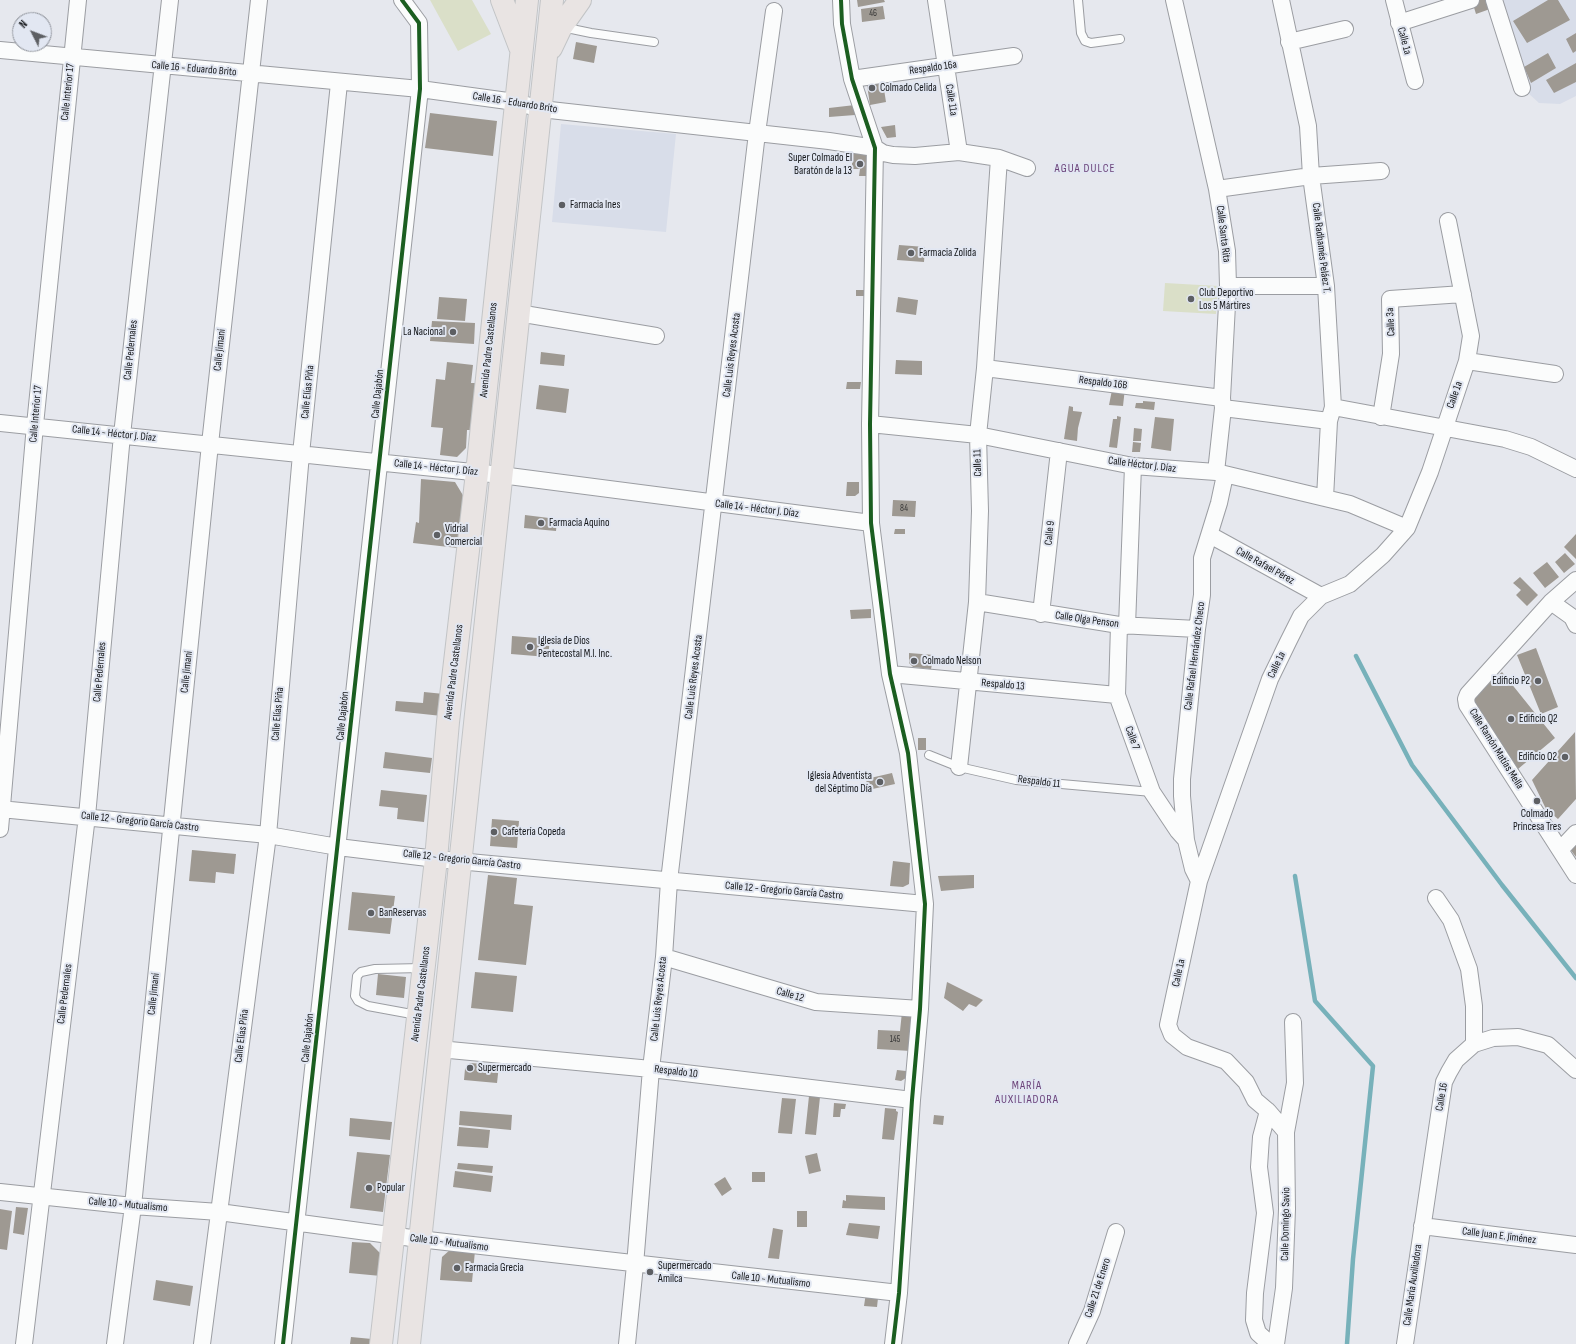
<!DOCTYPE html>
<html>
<head>
<meta charset="utf-8">
<style>
  body { margin:0 }
  #map { position:relative; width:1576px; height:1344px; overflow:hidden; background:#e6e8ee; font-family:"Sofia Sans Condensed",sans-serif }
  canvas { display:block }
  .north { position:absolute; left:12px; top:12px; width:40px; height:40px; box-sizing:border-box; background:#e2e7f2; border:1px solid #8f939b; border-radius:50%; rotate:312deg; font-size:11px; font-weight:700; line-height:16px; text-align:center; color:#131518 }
  .north::after { content:''; display:block; margin:auto; width:14px; height:18px; background:#5d5f63; clip-path:polygon(50% 0,100% 100%,50% 72%,0 100%) }
</style>
</head>
<body>
<div id="map">
<canvas width="1576" height="1344"></canvas>
<div class="north">N</div>
</div>
<script>
const c = document.querySelector('canvas').getContext('2d');
c.lineJoin = 'round';
function paint(path, color) { c.fillStyle = color; c.fill(path, 'evenodd'); }
const poly = rows => new Path2D(rows.map(r => 'M' + r).join(''));
function strokePath(path, color, width, dash) { c.strokeStyle = color; c.lineWidth = width; c.lineCap = dash ? 'butt' : 'round'; c.setLineDash(dash || []); c.stroke(path); }
function drawText(font, color, halo, rows, align = 'center') {
  c.font = font + ' "Sofia Sans Condensed",sans-serif'; c.lineWidth = 4; c.setLineDash([]); c.textBaseline = 'middle'; c.strokeStyle = halo; c.fillStyle = color; for (const [text, x, y, turn = 0] of rows) {
    c.save(); c.translate(x, y); c.rotate((+turn || 0) * Math.PI / 180); c.textAlign = isNaN(turn) ? turn : align; if (halo) c.strokeText(text, 0, 0); c.fillText(text, 0, 0); c.restore();
  }
}
const built = poly([
  [1500,0,1576,0,1576,96,1560,104,1539,103,1527,92],
  [561,124,676,134,666,232,552,222]
]);
const green = poly([
  [430,0,472,0,491,34,458,51],
  [1165,283,1218,286,1216,314,1163,311]
]);
const stream = poly([
  [1356,656,1412,765,1502,885,1576,978],
  [1295,876,1315,1001,1373,1066,1353,1259,1347,1344]
]);
const building = poly([
  [857,0,884,0,885,2,858,7],
  [1476,0,1487,0,1490,9,1476,14,1472,1],
  [1548,0,1558,0,1570,20,1527,43,1513,21],
  [883,6,885,19,862,22,861,9],
  [1576,33,1576,51,1573,53,1566,39],
  [576,42,597,46,594,63,573,59],
  [1548,53,1556,68,1531,83,1524,67],
  [1576,63,1576,82,1554,93,1546,80],
  [883,83,886,102,870,105,867,85],
  [855,105,855,115,829,117,829,108],
  [430,113,497,121,493,156,425,148],
  [895,125,896,137,887,138,881,127],
  [852,151,868,155,868,176,859,176,860,169,852,169],
  [899,245,925,247,924,262,897,260],
  [856,290,866,290,866,296,856,296],
  [439,297,467,299,465,321,437,319],
  [898,297,918,300,916,315,896,312],
  [432,321,475,323,474,344,430,341],
  [541,352,565,355,564,366,540,364],
  [896,360,922,361,922,375,895,374],
  [447,362,473,365,471,383,479,383,474,430,467,430,466,448,457,457,440,455,443,428,431,427,436,379,445,380],
  [847,382,861,382,860,389,846,389],
  [539,385,569,389,566,413,536,409],
  [1125,388,1123,406,1109,405,1112,390],
  [1143,401,1155,402,1154,410,1135,408,1136,403,1143,403],
  [1069,406,1073,407,1073,411,1082,412,1078,428,1077,441,1064,439],
  [1117,416,1121,417,1117,448,1109,447,1113,419,1117,419],
  [1155,417,1174,419,1171,451,1151,448],
  [1134,428,1142,429,1141,441,1133,441],
  [1133,442,1141,443,1140,452,1132,452],
  [421,479,455,482,464,497,458,548,413,543,416,522,419,523],
  [847,482,859,482,859,493,855,496,846,496],
  [893,500,916,501,915,517,892,516],
  [525,515,557,519,556,531,524,528],
  [895,529,905,529,905,534,894,534],
  [1576,534,1576,559,1564,547],
  [1565,553,1575,564,1564,573,1555,562],
  [1547,562,1559,577,1545,588,1533,573],
  [1520,577,1538,595,1527,606,1516,595,1521,590,1513,583],
  [871,609,871,618,851,619,850,610],
  [512,636,550,639,548,657,511,654],
  [1536,648,1558,707,1541,714,1517,655],
  [909,653,934,655,931,669,913,667,909,663],
  [1502,672,1555,738,1518,769,1470,700],
  [424,692,444,694,442,716,395,711,396,701,423,703],
  [1575,732,1576,799,1558,819,1546,809,1532,780],
  [918,738,926,738,926,750,918,750],
  [385,752,432,758,430,773,383,768],
  [892,773,895,784,868,790,866,779],
  [381,790,427,795,424,822,397,819,398,808,379,806],
  [492,819,519,821,517,848,490,846],
  [1576,843,1576,857,1570,849],
  [192,850,236,854,234,874,216,872,215,883,189,881],
  [893,861,910,863,909,884,903,887,890,886],
  [488,875,517,878,514,904,533,906,526,965,478,960],
  [974,875,974,888,941,891,938,876],
  [352,892,395,896,390,934,348,930],
  [475,972,517,976,513,1012,471,1008],
  [378,974,406,977,404,998,376,995],
  [947,982,983,1000,976,1007,969,1004,963,1011,944,998],
  [902,1012,914,1013,911,1051,877,1049,878,1030,900,1031],
  [470,1063,499,1065,497,1083,464,1080,465,1069],
  [897,1070,906,1071,906,1078,901,1081,895,1080],
  [809,1096,820,1097,816,1135,805,1134],
  [782,1098,796,1099,792,1134,778,1133],
  [834,1103,846,1104,845,1109,841,1109,840,1117,833,1117],
  [885,1108,896,1109,896,1111,898,1112,894,1140,882,1139],
  [460,1111,512,1115,511,1130,459,1125],
  [934,1115,944,1116,943,1125,933,1124],
  [350,1118,392,1122,390,1140,349,1136],
  [459,1127,490,1130,488,1148,457,1146],
  [357,1152,390,1155,383,1212,350,1208],
  [817,1153,821,1171,809,1174,805,1156],
  [458,1163,493,1166,492,1173,457,1169],
  [455,1171,493,1176,491,1192,453,1187],
  [752,1172,765,1172,765,1182,752,1182],
  [725,1177,732,1189,722,1196,714,1184],
  [846,1195,885,1197,885,1210,842,1208,843,1200,846,1201],
  [16,1207,28,1208,24,1235,13,1233],
  [0,1209,12,1211,7,1250,0,1249],
  [797,1211,807,1211,807,1227,797,1227],
  [849,1223,880,1226,878,1239,846,1235],
  [773,1228,783,1230,779,1259,768,1258],
  [352,1242,370,1243,382,1255,381,1276,349,1273],
  [451,1249,475,1251,472,1282,440,1280,442,1257],
  [156,1280,193,1286,190,1306,153,1300],
  [866,1293,878,1298,877,1307,864,1306],
  [351,1337,372,1339,371,1344,350,1344]
]);
const lane = poly([
  [1078,0,1081,33,1085,41,1091,43,1120,39],
  [562,27,591,33,654,42],
  [929,755,959,767,1016,780,1152,792],
  [417,1015,368,1006,358,1001,355,996,357,976,361,972,375,969,422,968]
]);
const street = poly([
  [841,0,842,24,852,79,875,148,870,424,871,523,890,674,908,753,925,904,920,1009,912,1100,899,1293,893,1344],
  [936,0,959,152],
  [1174,0,1217,189,1227,251,1228,286,1222,398,1223,408,1216,472],
  [1281,0,1308,126,1311,176,1326,286,1333,407,1329,421,1325,498],
  [1394,0,1415,81],
  [1494,0,1522,88],
  [1399,23,1471,0],
  [1289,42,1345,29],
  [0,50,420,89,515,102,541,109,829,141,875,148,883,153,893,155,915,156,959,152,999,158,1027,168],
  [852,79,1014,56],
  [1217,189,1311,176,1381,171],
  [1228,286,1326,286],
  [518,313,656,336],
  [1467,361,1555,374],
  [985,368,1222,398],
  [1333,407,1505,439,1531,447,1576,469],
  [1223,408,1329,421],
  [1381,417,1391,354,1390,299,1463,294],
  [0,423,501,475,871,523],
  [870,424,978,435,1133,466,1216,472,1350,504,1407,528],
  [1210,535,1321,596],
  [1576,580,1551,602,1468,694,1466,699,1467,705,1576,875],
  [977,602,1119,625,1197,629],
  [1551,602,1572,617,1576,625],
  [1041,614,1059,451],
  [1119,625,1117,695,1152,792,1178,831,1186,840],
  [1127,626,1133,466],
  [890,674,1117,695],
  [959,767,977,602,980,511,978,435,985,368,999,158],
  [0,809,268,835,338,847,436,859,925,904],
  [0,829,35,425,78,0],
  [1560,850,1576,833],
  [1199,881,1193,869,1186,840,1182,796,1182,779,1197,629,1202,595,1202,558,1219,503,1225,475],
  [1436,898,1451,920,1469,969,1474,1006,1474,1044],
  [664,957,816,1002,920,1009],
  [439,1049,651,1069,912,1100],
  [1268,1111,1261,1137,1259,1167,1265,1213,1255,1293,1254,1320,1258,1333,1270,1344],
  [1286,1132,1295,1083,1293,1022],
  [0,1192,133,1206,219,1212,419,1239,899,1293],
  [1422,1226,1576,1245],
  [24,1344,87,816,122,435,170,0],
  [115,1344,133,1206,210,444,259,0],
  [202,1344,268,835,301,454,339,83],
  [283,1344,420,89,419,23,402,0],
  [627,1344,635,1265,651,1069,664,957,669,881,757,133,774,11],
  [1077,1344,1092,1311,1116,1232],
  [1276,1344,1284,1288,1287,1209,1286,1132,1268,1111,1255,1100,1246,1082,1226,1061,1187,1047,1172,1035,1168,1025,1199,881,1270,679,1288,642,1301,616,1321,596,1350,584,1383,555,1407,528,1430,472,1467,361,1471,336,1448,221],
  [1405,1344,1444,1082,1449,1072,1456,1060,1474,1044,1493,1038,1518,1037,1548,1045,1576,1070]
]);
const primary = poly([
  [502,0,520,47],
  [551,48,561,27,580,0],
  [381,1344,436,859,448,722,477,473,527,0],
  [409,1344,552,0]
]);
const cycleway = poly([
  [841,0,842,24,852,79,875,148,870,424,871,523,890,674,908,753,925,904,920,1009,912,1100,899,1293,893,1344],
  [283,1344,420,89,419,23,402,0]
]);
const markers = [
  [872,88,4,"#5d5f63"],
  [860,164,4,"#5d5f63"],
  [562,205,4,"#5d5f63"],
  [911,253,4,"#5d5f63"],
  [1191,299,4,"#5d5f63"],
  [453,332,4,"#5d5f63"],
  [541,523,4,"#5d5f63"],
  [437,535,4,"#5d5f63"],
  [530,647,4,"#5d5f63"],
  [914,661,4,"#5d5f63"],
  [1538,681,4,"#5d5f63"],
  [1511,719,4,"#5d5f63"],
  [1565,757,4,"#5d5f63"],
  [880,782,4,"#5d5f63"],
  [1537,801,4,"#5d5f63"],
  [494,832,4,"#5d5f63"],
  [371,913,4,"#5d5f63"],
  [470,1068,4,"#5d5f63"],
  [369,1188,4,"#5d5f63"],
  [457,1268,4,"#5d5f63"],
  [650,1272,4,"#5d5f63"]
];
const numberNames = [
  ["46",873,14],
  ["84",904,509],
  ["145",895,1040]
];
const streetNames = [
  ["Calle 1a",1404,41,75],
  ["Respaldo 16a",933,68,-8],
  ["Calle 16 - Eduardo Brito",194,69,5],
  ["Calle Interior 17",68,92,-84],
  ["Calle 11a",951,100,81],
  ["Calle 16 - Eduardo Brito",515,103,9],
  ["Calle Santa Rita",1223,234,83],
  ["Calle Radhamés Peláez T.",1321,248,83],
  ["Calle 3a",1391,322,-93],
  ["Calle Pedernales",131,350,-84],
  ["Calle Jimaní",220,350,-84],
  ["Avenida Padre Castellanos",489,350,-84],
  ["Calle Luis Reyes Acosta",732,355,-83],
  ["Respaldo 16B",1103,383,7],
  ["Calle Elías Piña",308,392,-84],
  ["Calle Dajabón",378,394,-84],
  ["Calle 1a",1455,395,-71],
  ["Calle Interior 17",36,414,-85],
  ["Calle 14 - Héctor J. Díaz",114,434,6],
  ["Calle 11",978,463,-92],
  ["Calle Héctor J. Díaz",1142,465,7],
  ["Calle 14 - Héctor J. Díaz",436,468,6],
  ["Calle 14 - Héctor J. Díaz",757,509,7],
  ["Calle 9",1050,533,-84],
  ["Calle Rafael Pérez",1265,566,29],
  ["Calle Olga Penson",1087,620,8],
  ["Calle Rafael Hernández Checo",1195,656,-83],
  ["Calle 1a",1277,665,-65],
  ["Calle Pedernales",100,672,-85],
  ["Calle Jimaní",187,672,-84],
  ["Avenida Padre Castellanos",454,672,-83],
  ["Calle Luis Reyes Acosta",694,677,-83],
  ["Respaldo 13",1003,685,5],
  ["Calle Elías Piña",278,714,-85],
  ["Calle Dajabón",343,716,-84],
  ["Calle 7",1132,738,70],
  ["Calle Ramón Matías Mella",1496,749,58],
  ["Respaldo 11",1039,782,7],
  ["Calle 12 - Gregorio García Castro",140,822,6],
  ["Calle 12 - Gregorio García Castro",462,860,6],
  ["Calle 12 - Gregorio García Castro",784,891,5],
  ["Calle 1a",1179,973,-78],
  ["Calle Pedernales",65,994,-83],
  ["Calle Jimaní",154,994,-84],
  ["Avenida Padre Castellanos",421,994,-83],
  ["Calle 12",790,995,16],
  ["Calle Luis Reyes Acosta",659,999,-84],
  ["Calle Elías Piña",242,1036,-83],
  ["Calle Dajabón",308,1038,-84],
  ["Respaldo 10",676,1072,7],
  ["Calle 16",1442,1097,-80],
  ["Calle 10 - Mutualismo",128,1205,5],
  ["Calle Domingo Savio",1286,1224,-89],
  ["Calle Juan E. Jiménez",1499,1236,7],
  ["Calle 10 - Mutualismo",449,1243,7],
  ["Calle 10 - Mutualismo",771,1280,6],
  ["Calle María Auxiliadora",1413,1285,-82],
  ["Calle 21 de Enero",1098,1288,-72]
];
const poiNames = [
  ["Colmado Celida",880,88],
  ["Super Colmado El",852,158,"right"],
  ["Baratón de la 13",852,171,"right"],
  ["Farmacia Ines",570,205],
  ["Farmacia Zolida",919,253],
  ["Club Deportivo",1199,293],
  ["Los 5 Mártires",1199,306],
  ["La Nacional",445,332,"right"],
  ["Farmacia Aquino",549,523],
  ["Vidrial",445,529],
  ["Comercial",445,542],
  ["Iglesia de Dios",538,641],
  ["Pentecostal M.I. Inc.",538,654],
  ["Colmado Nelson",922,661],
  ["Edificio P2",1530,681,"right"],
  ["Edificio Q2",1519,719],
  ["Edificio O2",1557,757,"right"],
  ["Iglesia Adventista",872,776,"right"],
  ["del Séptimo Día",872,789,"right"],
  ["Colmado",1537,814,"center"],
  ["Princesa Tres",1537,827,"center"],
  ["Cafetería Copeda",502,832],
  ["BanReservas",379,913],
  ["Supermercado",478,1068],
  ["Popular",377,1188],
  ["Supermercado",658,1266],
  ["Amilca",658,1279],
  ["Farmacia Grecia",465,1268]
];
const neighbourhoodNames = [
  ["AGUA DULCE",1085,169],
  ["MARÍA",1027,1086],
  ["AUXILIADORA",1027,1100]
];
paint(built, '#d8dde9');
paint(green, '#dadfc8');
strokePath(stream, '#77b1ba', 4.5);
paint(building, '#9e9992');
strokePath(lane, '#9b9da2', 10);
strokePath(street, '#9b9da2', 18);
strokePath(primary, '#c2c4c6', 24);
strokePath(lane, '#fbfcfc', 8);
strokePath(street, '#fbfcfc', 16);
strokePath(primary, '#e9e4e3', 22);
strokePath(cycleway, '#1b5e20', 4);
for (const [x, y, r, color] of markers) { const dot = new Path2D(); dot.arc(x, y, r, 0, 2 * Math.PI); c.fillStyle = color; c.fill(dot); strokePath(dot, '#e2e7f2', 1.5); }
drawText('9px', '#363636', null, numberNames);
drawText('11px', '#131518', '#e2e7f2', streetNames);
drawText('11px', '#131518', '#e2e7f2', poiNames, 'left');
c.letterSpacing = '1px';
drawText('12px', '#6c437a', '#e2e7f2', neighbourhoodNames);
c.letterSpacing = '0px';
</script>
</body>
</html>
